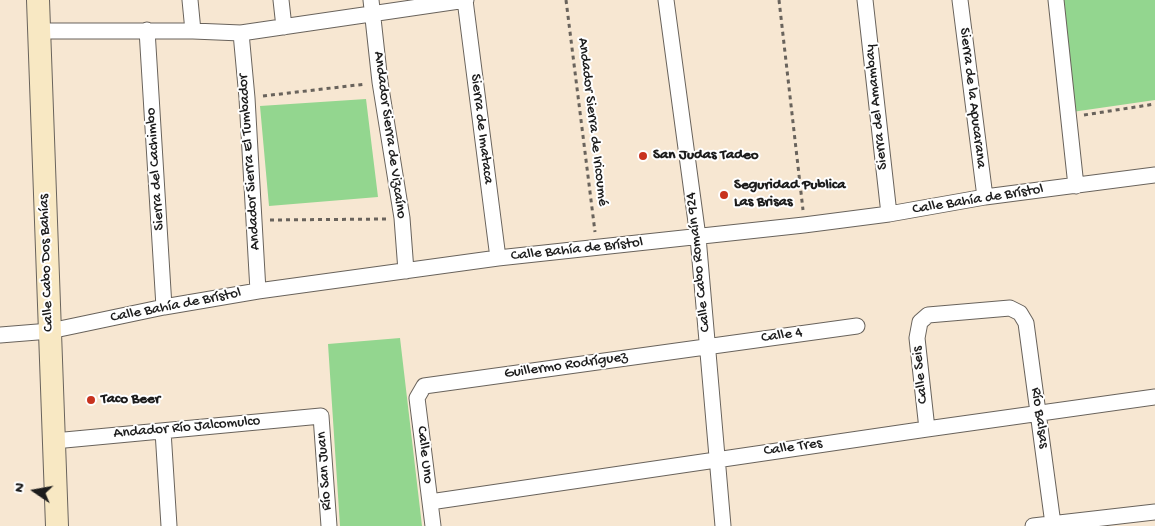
<!DOCTYPE html>
<html>
<head>
<meta charset="utf-8">
<style>
  body { margin:0 }
  #map { position:relative; width:1155px; height:526px; overflow:hidden; background:#f7e7d2; font-family:"Gochi Hand",sans-serif }
  canvas { display:block }
  .north { position:absolute; left:10px; top:466px; width:50px; height:50px; -webkit-text-stroke:4px #fff; paint-order:stroke; rotate:282deg; font-size:14px; font-weight:700; line-height:20px; text-align:center; color:#1c1c1c }
  .north::after { content:''; display:block; margin:auto; width:18px; height:22px; background:#1c1c1c; clip-path:polygon(50% 0,100% 100%,50% 72%,0 100%) }
</style>
</head>
<body>
<div id="map">
<canvas width="1155" height="526"></canvas>
<div class="north">N</div>
</div>
<script>
const c = document.querySelector('canvas').getContext('2d');
c.lineJoin = 'round';
function paint(path, color) { c.fillStyle = color; c.fill(path, 'evenodd'); }
const poly = rows => new Path2D(rows.map(r => 'M' + r).join(''));
function strokePath(path, color, width, dash) { c.strokeStyle = color; c.lineWidth = width; c.lineCap = dash ? 'butt' : 'round'; c.setLineDash(dash || []); c.stroke(path); }
function drawText(font, color, halo, rows, align = 'center') {
  c.font = font + ' "Gochi Hand",sans-serif'; c.lineWidth = 4; c.setLineDash([]); c.textBaseline = 'middle'; c.strokeStyle = halo; c.fillStyle = color; for (const [text, x, y, turn = 0] of rows) {
    c.save(); c.translate(x, y); c.rotate((+turn || 0) * Math.PI / 180); c.textAlign = isNaN(turn) ? turn : align; if (halo) c.strokeText(text, 0, 0); c.fillText(text, 0, 0); c.restore();
  }
}
const green = poly([
  [1061,0,1155,0,1155,100,1072,112],
  [366,99,378,197,269,206,260,106],
  [400,338,422,526,340,526,328,344]
]);
const path = poly([
  [566,0,595,232],
  [779,0,803,210],
  [263,96,366,84],
  [1084,115,1155,104],
  [270,220,386,219]
]);
const minor = poly([
  [190,0,193,31],
  [281,0,284,27],
  [371,0,380,82,402,218,406,271],
  [465,0,498,258],
  [666,0,698,237,723,526],
  [865,0,889,214],
  [960,0,985,197],
  [1056,0,1076,186],
  [147,30,164,307],
  [39,31,193,31,241,33,466,0],
  [241,33,247,98,258,291],
  [0,335,50,331,164,307,258,291,498,258,804,225,889,214,985,197,1155,175],
  [927,429,917,338,920,322,928,315,1010,308,1020,313,1026,323,1053,524],
  [163,431,169,526],
  [54,441,321,416,329,526],
  [430,502,927,429,1155,397],
  [433,526,417,398,424,386,857,326],
  [1033,526,1155,512]
]);
const secondary = poly([
  [38,0,57,526]
]);
const markers = [
  [643,156,5,"#c8321e"],
  [724,195,5,"#c8321e"],
  [91,400,5,"#c8321e"]
];
const streetNames = [
  ["Sierra de la Apucarana",972,98,83],
  ["Sierra del Amambay",877,107,-96],
  ["Andador Sierra de Iricoumé",592,122,83],
  ["Sierra de Imataca",481,129,83],
  ["Andador Sierra de Vizcaíno",389,135,82],
  ["Andador Sierra El Tumbador",250,162,-94],
  ["Sierra del Cachimbo",156,169,-94],
  ["Calle Bahía de Brístol",978,200,-9],
  ["Calle Bahía de Brístol",577,250,-6],
  ["Calle Cabo Romaín 924",699,262,-96],
  ["Calle Cabo Dos Bahías",47,263,-92],
  ["Calle Bahía de Brístol",176,306,-11],
  ["Calle 4",782,336,-8],
  ["Guillermo Rodríguez",566,366,-8],
  ["Calle Seis",921,375,-96],
  ["Río Balsas",1039,418,82],
  ["Andador Río Jalcomulco",187,428,-5],
  ["Calle Tres",793,448,-8],
  ["Calle Uno",424,455,83],
  ["Río San Juan",325,471,-94]
];
const poiNames = [
  ["San Judas Tadeo",653,156],
  ["Seguridad Publica",734,186],
  ["Las Brisas",734,203],
  ["Taco Beer",101,400]
];
paint(green, '#93d68f');
strokePath(minor, '#69635c', 17);
strokePath(secondary, '#69635c', 24);
strokePath(path, '#69635c', 3, [4, 4]);
strokePath(minor, '#fff', 15);
strokePath(secondary, '#f8e8c3', 22);
for (const [x, y, r, color] of markers) { const dot = new Path2D(); dot.arc(x, y, r, 0, 2 * Math.PI); c.fillStyle = color; c.fill(dot); strokePath(dot, '#fff', 2); }
drawText('15px', '#1c1c1c', '#fff', streetNames);
drawText('bold 15px', '#1c1c1c', '#fff', poiNames, 'left');
</script>
</body>
</html>
